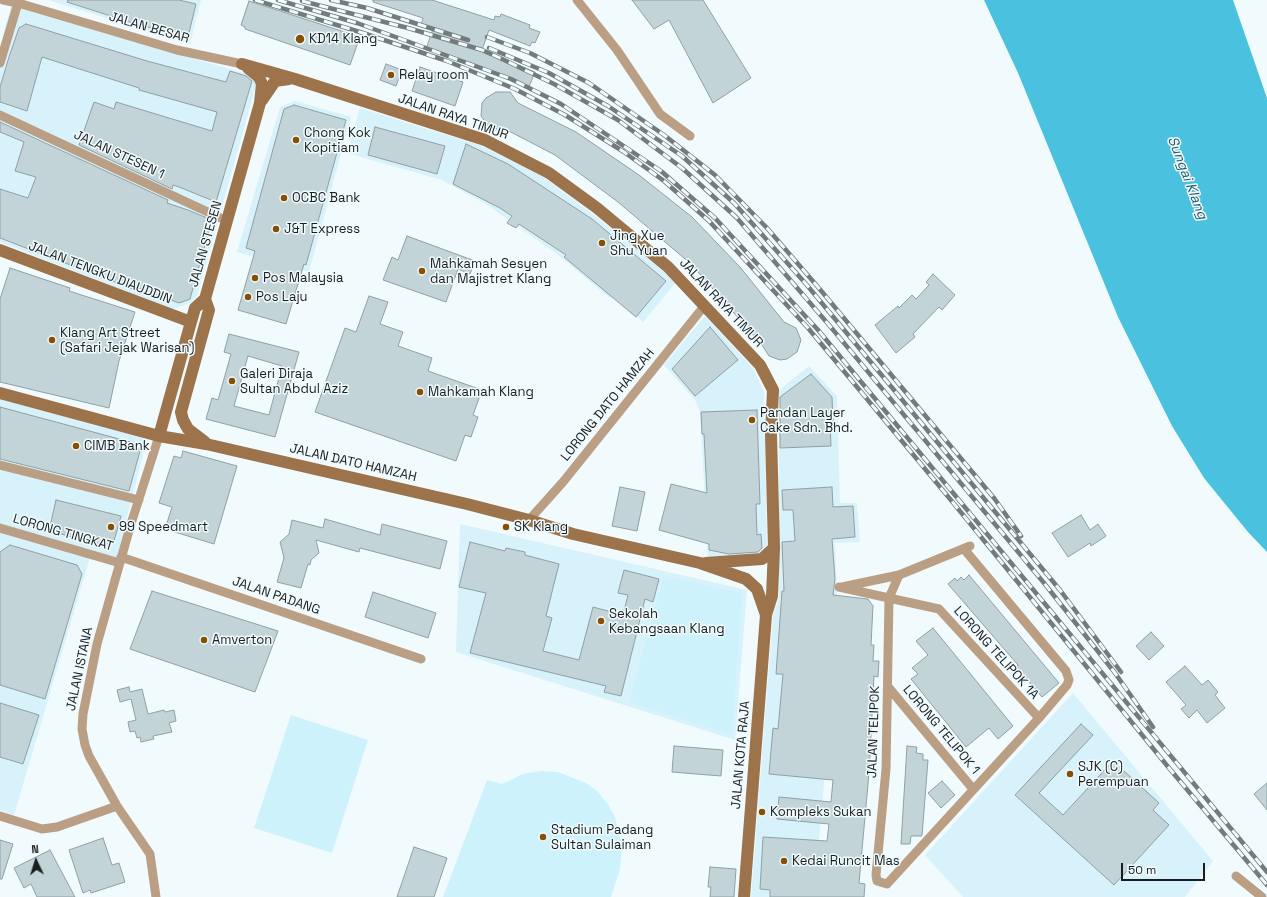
<!DOCTYPE html>
<html>
<head>
<meta charset="utf-8">
<style>
  body { margin:0 }
  #map { position:relative; width:1267px; height:897px; overflow:hidden; background:#f1fbfe; font-family:"Space Grotesk",sans-serif }
  canvas { display:block }
  .north { position:absolute; left:16px; top:841px; width:40px; height:40px; -webkit-text-stroke:3px #f1fbfe; paint-order:stroke; rotate:356deg; font-size:11px; font-weight:700; line-height:16px; text-align:center; color:#181e20 }
  .north::after { content:''; display:block; margin:auto; width:14px; height:18px; background:#181e20; clip-path:polygon(50% 0,100% 100%,50% 72%,0 100%) }
  .scale { position:absolute; left:1121px; top:863px; width:84px; height:18px; box-sizing:border-box; border:2px solid #181e20; border-top:0; padding-left:5px; font-size:12px; line-height:14px; white-space:nowrap; color:#181e20; -webkit-text-stroke:3px #f1fbfe; paint-order:stroke }
</style>
</head>
<body>
<div id="map">
<canvas width="1267" height="897"></canvas>
<div class="north">N</div>
<div class="scale">50 m</div>
</div>
<script>
const c = document.querySelector('canvas').getContext('2d');
c.lineJoin = 'round';
function paint(path, color) { c.fillStyle = color; c.fill(path, 'evenodd'); }
const poly = rows => new Path2D(rows.map(r => 'M' + r).join(''));
function strokePath(path, color, width, dash) { c.strokeStyle = color; c.lineWidth = width; c.lineCap = dash ? 'butt' : 'round'; c.setLineDash(dash || []); c.stroke(path); }
function drawText(font, color, halo, rows, align = 'center') {
  c.font = font + ' "Space Grotesk",sans-serif'; c.lineWidth = 3; c.setLineDash([]); c.textBaseline = 'middle'; c.strokeStyle = halo; c.fillStyle = color; for (const [text, x, y, turn = 0] of rows) {
    c.save(); c.translate(x, y); c.rotate((+turn || 0) * Math.PI / 180); c.textAlign = isNaN(turn) ? turn : align; if (halo) c.strokeText(text, 0, 0); c.fillText(text, 0, 0); c.restore();
  }
}
const built = poly([
  [48,0,201,0,190,44],
  [11,6,254,76,257,82,197,296,190,303,173,309,0,242,0,47],
  [295,101,351,117,309,272,237,252,280,107],
  [360,108,482,146,509,158,546,179,589,211,661,269,675,284,643,322,620,301,607,296,557,254,489,206,442,180,347,153],
  [705,316,753,368,764,391,767,547,759,556,708,559,700,412,695,400,664,365],
  [809,366,837,396,840,503,857,503,860,542,835,543,837,592,832,692,814,897,751,897,773,616,779,598,779,390],
  [0,399,147,439,117,557,92,551,14,815,0,810],
  [460,524,747,590,735,740,456,652],
  [1073,693,1213,861,1185,897,963,897,925,855]
]);
const green = poly([
  [664,576,742,593,732,735,629,702],
  [291,715,368,740,332,853,254,828],
  [541,771,558,772,586,783,597,791,608,804,615,817,622,845,620,869,611,897,443,897,487,780,502,784,523,774]
]);
const water = poly([
  [984,0,1233,0,1267,98,1267,552,1248,532,1204,478,1172,426,1118,317,1018,73]
]);
const building = poly([
  [68,0,179,0,196,4,188,37,139,25,67,2,68,0],
  [373,0,432,0,494,20,495,16,500,17,501,14,530,25,529,28,540,32,535,43,532,42,530,46,489,30,482,50,535,72,529,87,477,65,426,49,433,29,421,25,423,18,373,2,373,0],
  [632,0,703,0,751,78,713,103,669,20,654,29,632,0],
  [249,1,360,37,350,65,245,29,245,27,241,25,249,1],
  [26,24,147,61,226,82,230,71,246,76,252,81,216,202,179,187,173,185,172,189,79,145,94,102,114,109,116,102,212,131,217,112,139,90,139,88,42,57,27,111,0,102,0,87,9,57,19,28,26,24],
  [386,64,402,70,396,86,380,80,386,64],
  [420,67,463,82,455,106,412,91,420,67],
  [496,92,510,92,518,103,576,132,639,175,692,217,740,267,784,322,796,328,801,340,797,352,787,359,780,360,769,356,762,345,691,264,618,202,555,155,505,129,499,130,488,126,481,116,482,103,486,98,496,92],
  [294,105,346,120,306,265,304,264,286,324,238,310,255,251,246,248,284,109,294,105],
  [0,122,168,200,167,203,188,210,212,220,190,299,179,303,139,288,138,291,0,238,0,189,28,198,36,177,15,171,24,142,0,132,0,122],
  [375,127,445,146,437,174,368,155,375,127],
  [466,144,508,164,592,219,666,281,636,317,564,257,566,255,519,224,516,228,507,223,512,216,500,208,453,184,466,144],
  [407,236,475,261,470,274,458,269,446,302,383,280,392,257,398,260,407,236],
  [10,268,70,288,69,291,135,312,119,361,109,408,0,382,0,299,10,268],
  [933,274,955,295,942,310,939,307,913,334,915,337,896,353,875,325,898,306,899,308,912,295,916,299,929,285,926,282,933,274],
  [369,296,388,302,380,324,403,332,398,346,432,358,428,371,482,390,473,415,478,417,471,437,465,435,456,461,315,412,345,328,356,332,369,296],
  [710,327,738,360,695,396,672,369,710,327],
  [229,334,299,352,275,437,206,419,212,398,218,400,231,354,224,352,229,334],
  [248,356,282,366,269,415,234,406,248,356],
  [811,374,832,397,833,422,830,422,831,446,780,448,780,397,811,374],
  [0,407,134,443,140,451,129,491,0,459,0,407],
  [757,410,760,504,756,504,757,535,761,534,762,548,758,552,729,554,709,550,709,544,659,530,671,484,707,493,704,434,702,434,701,412,757,410],
  [183,451,237,466,214,544,165,529,172,507,159,503,174,456,181,458,183,451],
  [620,487,645,492,637,531,612,526,620,487],
  [832,487,833,507,853,506,855,537,832,539,835,579,833,595,868,599,873,606,871,645,874,645,873,661,879,661,878,677,874,676,869,773,859,883,865,884,864,897,770,897,770,890,760,889,763,837,827,841,829,824,777,819,779,797,831,802,833,780,769,774,773,728,778,729,783,674,776,674,782,591,784,591,782,542,795,541,793,510,783,510,782,490,832,487],
  [56,500,121,516,114,541,105,545,49,531,56,500],
  [1081,515,1090,530,1098,524,1106,536,1091,546,1090,543,1068,557,1052,533,1081,515],
  [325,519,380,535,382,524,447,541,440,569,360,548,359,552,316,540,319,553,311,560,310,565,308,564,301,588,277,582,284,558,280,542,289,534,292,520,323,528,325,519],
  [470,542,505,551,506,548,525,552,525,555,559,564,546,616,552,618,543,651,579,660,593,607,623,615,628,595,618,593,624,570,659,579,653,602,645,599,621,696,604,692,606,686,470,653,486,593,459,587,470,542],
  [10,545,77,565,82,574,45,699,0,685,0,552,10,545],
  [969,575,1059,683,1042,697,1016,667,1018,665,948,584,955,578,957,581,961,577,964,580,969,575],
  [152,591,278,631,255,692,130,649,152,591],
  [373,592,436,613,428,638,365,617,373,592],
  [933,628,1013,726,998,739,989,728,966,747,911,679,918,674,912,668,928,655,916,641,933,628],
  [1151,632,1164,646,1149,660,1136,646,1151,632],
  [1185,666,1202,685,1208,680,1218,692,1215,695,1225,708,1207,723,1197,710,1189,718,1181,709,1186,705,1166,682,1185,666],
  [129,687,130,692,142,689,148,714,164,710,165,712,174,710,176,721,169,723,172,732,153,736,154,739,141,742,140,737,137,738,135,731,130,732,128,722,136,720,131,699,120,702,117,690,129,687],
  [0,703,39,715,23,764,0,757,0,703],
  [1081,724,1093,735,1039,793,1063,815,1113,761,1159,803,1153,810,1169,825,1114,885,1015,795,1081,724],
  [674,746,723,750,721,776,672,772,674,746],
  [907,746,917,747,916,753,923,754,923,760,928,760,922,836,911,836,910,844,901,844,907,746],
  [942,781,955,795,941,808,928,793,942,781],
  [1267,783,1267,810,1254,794,1267,783],
  [103,838,112,865,119,863,125,882,91,893,90,890,83,893,69,850,103,838],
  [0,840,13,844,2,879,0,879,0,840],
  [414,847,447,858,434,897,397,897,414,847],
  [50,850,75,897,37,897,31,884,24,888,14,868,50,850],
  [710,867,736,869,734,897,710,897,711,887,708,887,710,867]
]);
const street = poly([
  [3,0,18,3,177,50,242,64],
  [577,0,617,50,660,114,690,136],
  [0,63,18,3],
  [0,115,227,221],
  [0,465,139,500],
  [529,520,563,482,705,305],
  [0,528,120,563],
  [121,557,421,659],
  [899,575,889,598,886,769,876,875,877,881,887,884,1039,718,1067,685,1069,680,1066,671,964,549],
  [839,587,939,609,1039,718],
  [842,587,899,575,970,546],
  [889,688,973,789],
  [0,816,42,829,57,827,117,806],
  [1236,876,1262,897],
  [156,897,150,854,117,806,89,756,85,745,82,729,83,714,97,644,130,527,159,436]
]);
const secondary = poly([
  [242,64,295,79,485,140,549,173,597,208,668,267,760,365,773,390,771,435,774,548,772,596,766,615,744,897],
  [262,100,275,81,289,79],
  [0,250,191,322],
  [0,393,159,436,206,444,467,504,529,520,573,534,700,563,746,579,757,589,766,615],
  [159,436,191,322,195,308,205,299,260,103,262,84,259,77,248,68],
  [205,442,188,429,183,420,181,412,209,310,205,299],
  [706,563,762,559,774,548]
]);
const rail = poly([
  [255,0,363,33,447,61,515,89,565,115,624,152,664,181,709,221,808,328,955,505,1169,768,1267,885],
  [278,0,357,23,511,79,561,104,661,171,715,218,819,331,1267,872],
  [331,0,367,8,468,40],
  [302,1,408,28,482,50,500,58,554,84,618,120,682,168,737,218,829,325,1044,583,1115,673,1153,727],
  [487,37,530,53,589,83,664,135,715,175,767,228,818,287,994,498,1021,536],
  [489,48,549,73,608,106,682,156,734,203,806,284,1060,590,1121,672]
]);
const markers = [
  [300,39,5,"#874f01"],
  [391,75,4,"#874f01"],
  [296,140,4,"#874f01"],
  [284,198,4,"#874f01"],
  [276,229,4,"#874f01"],
  [602,243,4,"#874f01"],
  [422,271,4,"#874f01"],
  [255,278,4,"#874f01"],
  [248,297,4,"#874f01"],
  [52,340,4,"#874f01"],
  [232,381,4,"#874f01"],
  [420,392,4,"#874f01"],
  [752,420,4,"#874f01"],
  [76,446,4,"#874f01"],
  [111,527,4,"#874f01"],
  [506,527,4,"#874f01"],
  [601,621,4,"#874f01"],
  [204,640,4,"#874f01"],
  [1070,774,4,"#874f01"],
  [762,812,4,"#874f01"],
  [543,837,4,"#874f01"],
  [784,861,4,"#874f01"]
];
const streetNames = [
  ["JALAN BESAR",149,28,16],
  ["JALAN RAYA TIMUR",453,117,19],
  ["JALAN STESEN 1",119,155,25],
  ["JALAN STESEN",206,244,-74],
  ["JALAN TENGKU DIAUDDIN",100,273,21],
  ["JALAN RAYA TIMUR",721,303,47],
  ["LORONG DATO HAMZAH",608,405,-51],
  ["JALAN DATO HAMZAH",353,463,13],
  ["LORONG TINGKAT",63,533,16],
  ["JALAN PADANG",276,596,19],
  ["LORONG TELIPOK 1A",996,653,48],
  ["JALAN ISTANA",80,669,-78],
  ["LORONG TELIPOK 1",941,730,50],
  ["JALAN TELIPOK",874,732,-88],
  ["JALAN KOTA RAJA",741,755,-85]
];
const poiNames = [
  ["KD14 Klang",309,39],
  ["Relay room",399,75],
  ["Chong Kok",304,133],
  ["Kopitiam",304,148],
  ["OCBC Bank",292,198],
  ["J&T Express",284,229],
  ["Jing Xue",610,236],
  ["Shu Yuan",610,251],
  ["Mahkamah Sesyen",430,264],
  ["dan Majistret Klang",430,279],
  ["Pos Malaysia",263,278],
  ["Pos Laju",256,297],
  ["Klang Art Street",60,333],
  ["(Safari Jejak Warisan)",60,348],
  ["Galeri Diraja",240,374],
  ["Sultan Abdul Aziz",240,389],
  ["Mahkamah Klang",428,392],
  ["Pandan Layer",760,413],
  ["Cake Sdn. Bhd.",760,428],
  ["CIMB Bank",84,446],
  ["99 Speedmart",119,527],
  ["SK Klang",514,527],
  ["Sekolah",609,614],
  ["Kebangsaan Klang",609,629],
  ["Amverton",212,640],
  ["SJK (C)",1078,767],
  ["Perempuan",1078,782],
  ["Kompleks Sukan",770,812],
  ["Stadium Padang",551,830],
  ["Sultan Sulaiman",551,845],
  ["Kedai Runcit Mas",792,861]
];
const waterNames = [
  ["Sungai Klang",1187,178,69]
];
paint(built, '#d7f2fa');
paint(green, '#cef2fc');
paint(water, '#4ac2df');
paint(building, '#c3d4d9');
strokePath(building, '#8fa0a5', 1);
strokePath(street, '#bb9f84', 9);
strokePath(secondary, '#9c734a', 12);
strokePath(rail, '#737b7d', 4.5);
strokePath(rail, '#f1fbfe', 3, [9]);
for (const [x, y, r, color] of markers) { const dot = new Path2D(); dot.arc(x, y, r, 0, 2 * Math.PI); c.fillStyle = color; c.fill(dot); strokePath(dot, '#f1fbfe', 1.5); }
drawText('13px', '#181e20', '#f1fbfe', streetNames);
drawText('13px', '#181e20', '#f1fbfe', poiNames, 'left');
drawText('italic 14px', '#285a67', '#f1fbfe', waterNames);
</script>
</body>
</html>
